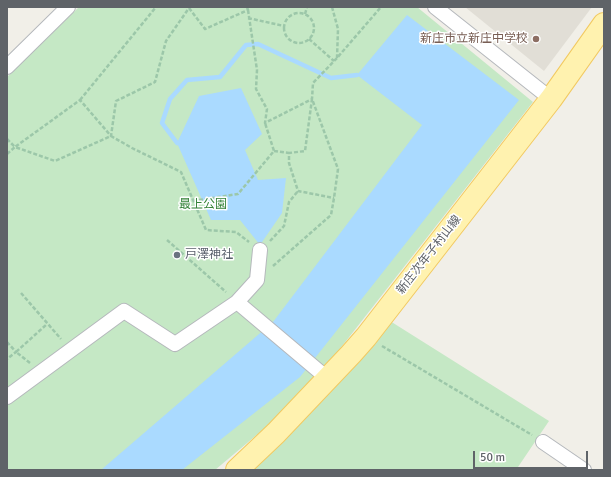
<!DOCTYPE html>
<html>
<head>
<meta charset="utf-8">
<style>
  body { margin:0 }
  #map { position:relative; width:611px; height:477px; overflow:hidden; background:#f1efe8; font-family:Signika,sans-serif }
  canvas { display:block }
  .frame { position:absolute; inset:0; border:8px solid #5f6368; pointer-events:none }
  .scale { position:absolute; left:473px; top:451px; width:115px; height:18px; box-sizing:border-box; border:2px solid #5f6368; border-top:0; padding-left:5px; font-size:12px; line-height:14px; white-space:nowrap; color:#5f6368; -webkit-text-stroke:3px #fff; paint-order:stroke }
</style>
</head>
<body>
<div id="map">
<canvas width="611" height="477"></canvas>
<div class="frame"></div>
<div class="scale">50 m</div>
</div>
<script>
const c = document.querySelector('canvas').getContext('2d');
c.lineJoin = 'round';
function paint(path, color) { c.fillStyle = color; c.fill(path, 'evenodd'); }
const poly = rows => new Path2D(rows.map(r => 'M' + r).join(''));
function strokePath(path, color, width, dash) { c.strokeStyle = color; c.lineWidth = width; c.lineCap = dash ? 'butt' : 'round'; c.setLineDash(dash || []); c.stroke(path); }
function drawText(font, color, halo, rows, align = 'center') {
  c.font = font + ' Signika,"Noto Sans JP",sans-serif'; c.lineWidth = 3; c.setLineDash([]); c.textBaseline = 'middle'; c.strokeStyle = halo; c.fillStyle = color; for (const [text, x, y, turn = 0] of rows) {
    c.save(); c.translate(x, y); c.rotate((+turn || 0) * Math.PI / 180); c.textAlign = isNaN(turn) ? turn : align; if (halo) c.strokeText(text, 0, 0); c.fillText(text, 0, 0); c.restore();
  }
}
const education = poly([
  [465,7,592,7,544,71]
]);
const green = poly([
  [79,7,417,7,533,102,303,396,215,470,7,470,7,77],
  [390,321,549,421,516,470,249,470]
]);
const water = poly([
  [407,15,519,100,300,377,182,470,101,470,273,322,422,125,357,75],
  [241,88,262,134,245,150,258,180,286,178,282,213,260,245,240,220,211,220,177,143,199,96]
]);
const stream = poly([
  [177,143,162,123,170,99,187,80,220,77,246,45,258,44,331,78,357,75]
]);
const path = poly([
  [332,7,338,29,337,58],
  [189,8,205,29,248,10,247,7],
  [248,10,257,70,256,89,267,109,265,123,312,99,313,83,337,58,381,7],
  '284 28a15 15 0 1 1 30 0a15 15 0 1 1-30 0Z',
  [305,14,307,7],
  [248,18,284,26],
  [309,39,334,61],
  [80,100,156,7],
  [7,139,15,147,80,100,111,136,116,101,155,82,166,41,189,8,191,7],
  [274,151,289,153],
  [7,154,15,147,55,161,111,136,132,148,181,172,206,230,236,232,249,242],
  [193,201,238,194,274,151,265,123],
  [167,240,226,292],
  [270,241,284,226,289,202,298,191],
  [273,266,331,215,334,198,338,169,312,99,305,151,289,153,289,163,298,191,334,198],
  [21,293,61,339],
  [7,342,16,352,7,359],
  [382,346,532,435],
  [30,363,16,352,47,324]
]);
const minor = poly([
  [435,7,551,99],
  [7,67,68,7],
  [237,302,327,378],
  [7,397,124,311,175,344,237,302,257,280,260,250],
  [543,442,584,470]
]);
const primary = poly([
  [237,470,276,433,351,354,366,337,551,99,604,24]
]);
const markers = [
  [536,39,4,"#8d6e63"],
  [177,255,4,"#6b7280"]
];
const educationNames = [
  ["新庄市立新庄中学校",528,39]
];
const parkNames = [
  ["最上公園",203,205]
];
const worshipNames = [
  ["戸澤神社",185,255]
];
const streetNames = [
  ["新庄次年子村山線",429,255,-52]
];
paint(education, '#e1ded6');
paint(green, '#c5e8c5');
paint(water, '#aadaff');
strokePath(stream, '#aadaff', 4.5);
strokePath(minor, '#b5b8bc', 16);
strokePath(primary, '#f2c960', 24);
strokePath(path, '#9cc7a9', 2.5, [4, 2]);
strokePath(minor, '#fff', 14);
strokePath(primary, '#fff2af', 22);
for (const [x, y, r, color] of markers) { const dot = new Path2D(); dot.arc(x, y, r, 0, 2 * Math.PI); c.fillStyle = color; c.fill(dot); strokePath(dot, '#fff', 1.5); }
drawText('12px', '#785e54', '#fff', educationNames, 'right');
drawText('12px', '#348238', '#fff', parkNames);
drawText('12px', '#5b616d', '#fff', worshipNames, 'left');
drawText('12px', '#5f6368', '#fff', streetNames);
</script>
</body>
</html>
